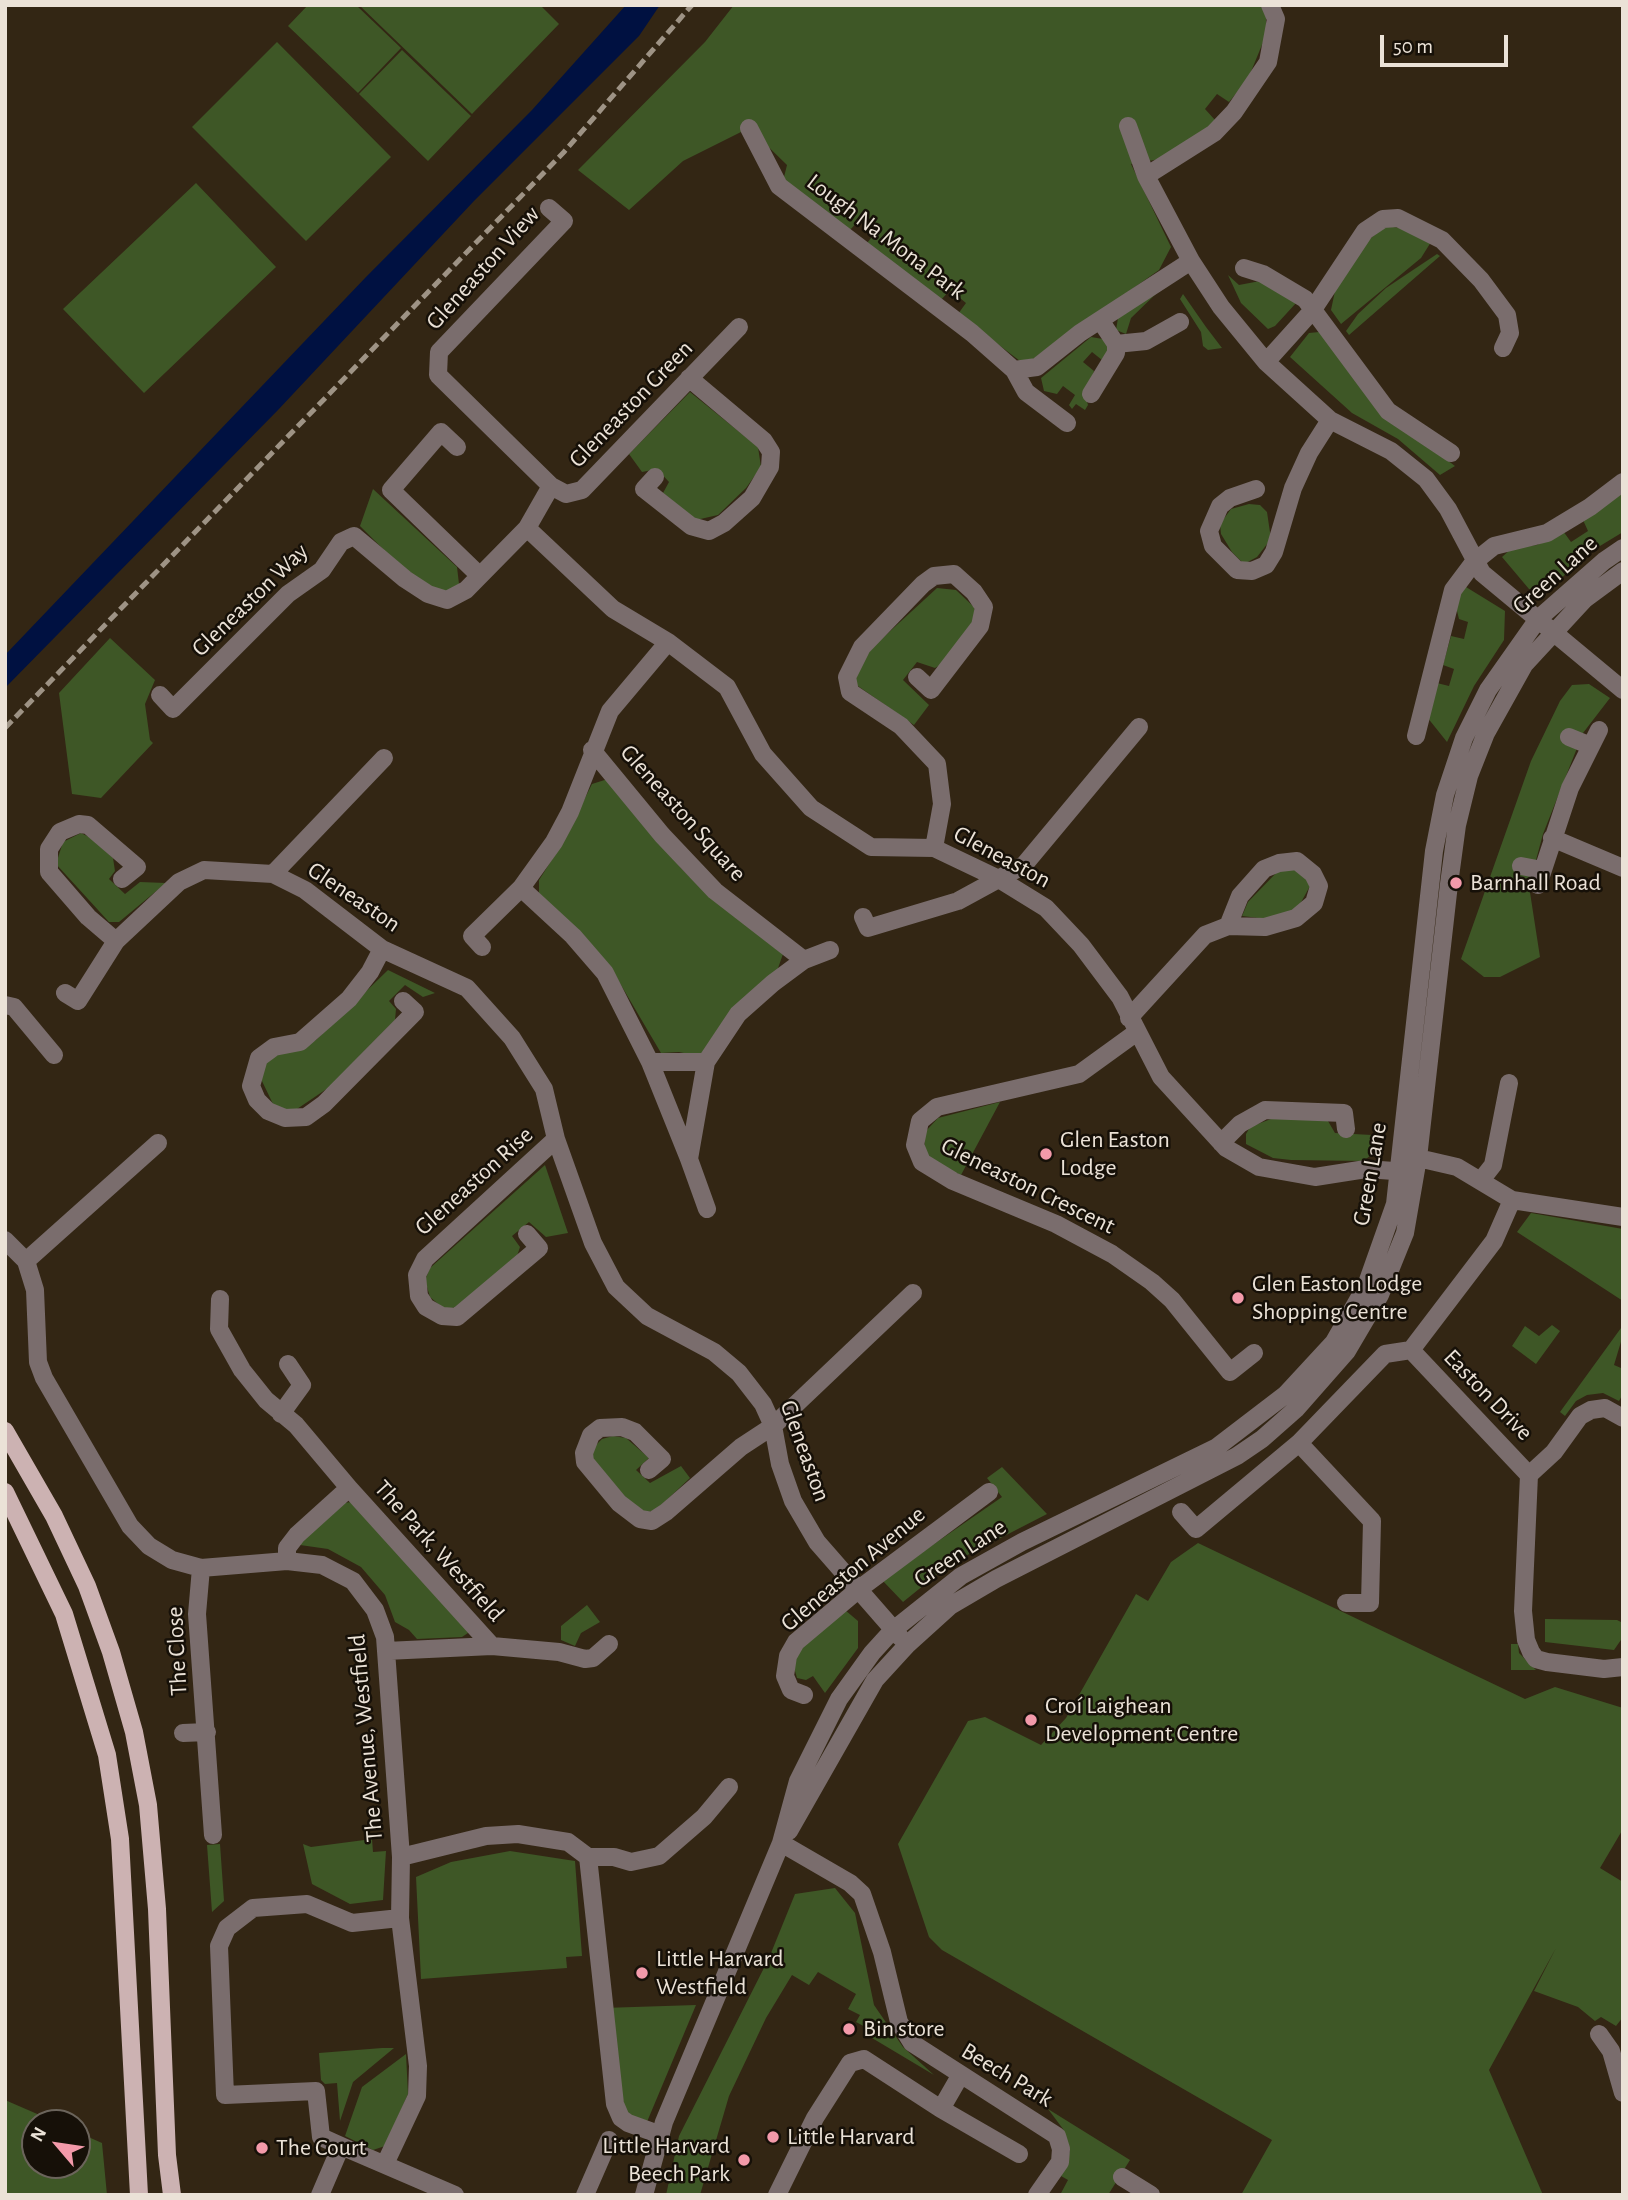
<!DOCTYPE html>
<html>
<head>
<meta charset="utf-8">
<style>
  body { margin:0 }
  #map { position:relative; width:1628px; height:2200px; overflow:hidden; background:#332614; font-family:"Alegreya Sans",sans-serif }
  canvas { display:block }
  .frame { position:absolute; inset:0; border:7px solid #ebe2d7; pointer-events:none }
  .north { position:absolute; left:21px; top:2109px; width:70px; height:70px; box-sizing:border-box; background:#161008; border:2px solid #6b645b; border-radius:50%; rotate:299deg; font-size:19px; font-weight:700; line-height:28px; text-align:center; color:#ebe2d7 }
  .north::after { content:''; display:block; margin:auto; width:24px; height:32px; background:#f39aaa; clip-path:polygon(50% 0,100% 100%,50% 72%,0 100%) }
  .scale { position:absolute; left:1380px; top:35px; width:128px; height:32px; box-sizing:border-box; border:4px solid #ebe2d7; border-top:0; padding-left:9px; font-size:21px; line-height:24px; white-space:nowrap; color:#ebe2d7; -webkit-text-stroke:5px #161008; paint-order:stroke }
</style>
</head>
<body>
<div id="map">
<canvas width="1628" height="2200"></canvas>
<div class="frame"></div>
<div class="north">N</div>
<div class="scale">50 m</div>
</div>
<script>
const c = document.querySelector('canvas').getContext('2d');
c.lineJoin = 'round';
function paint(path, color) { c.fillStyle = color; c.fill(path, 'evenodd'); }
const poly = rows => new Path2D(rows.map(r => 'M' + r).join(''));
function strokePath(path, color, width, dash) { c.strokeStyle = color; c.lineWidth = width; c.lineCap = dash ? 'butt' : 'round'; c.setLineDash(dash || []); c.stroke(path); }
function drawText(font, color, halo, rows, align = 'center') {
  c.font = font + ' "Alegreya Sans",sans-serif'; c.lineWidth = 5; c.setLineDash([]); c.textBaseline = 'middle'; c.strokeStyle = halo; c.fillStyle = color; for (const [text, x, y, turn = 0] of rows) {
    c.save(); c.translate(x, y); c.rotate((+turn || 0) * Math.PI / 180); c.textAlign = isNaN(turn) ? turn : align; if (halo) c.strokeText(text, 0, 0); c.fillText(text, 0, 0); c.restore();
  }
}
const green = poly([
  [308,5,356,5,401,48,358,93,288,26],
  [359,5,540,5,559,24,472,114],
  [734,5,1261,5,1266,17,1266,35,1248,79,1229,102,1217,94,1205,109,1215,120,1203,132,1166,158,1131,164,1171,247,1159,270,1033,359,1020,361,958,314,966,303,950,290,941,300,867,243,875,233,859,220,850,230,788,185,784,177,787,165,749,128,683,161,629,210,578,170,705,42],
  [277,42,391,157,306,241,192,127],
  [402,50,471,116,428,161,359,94],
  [196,183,276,267,144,393,63,309],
  [1386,226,1401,228,1431,242,1421,258,1341,324,1331,310,1335,291,1367,241],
  [1437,254,1440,256,1349,335,1346,331,1358,314,1386,288],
  [1228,275,1239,285,1260,281,1297,302,1275,326,1268,329,1241,303],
  [1162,288,1131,318,1126,334,1116,330,1118,318],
  [1183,294,1206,327,1222,348,1208,350,1203,346,1201,332,1180,299],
  [1319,332,1389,416,1455,466,1440,475,1398,439,1352,413,1290,357,1309,333],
  [1091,337,1103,339,1107,343,1107,353,1102,360,1092,352,1083,362,1094,371,1086,398,1088,405,1085,410,1076,404,1072,409,1069,405,1075,395,1063,386,1057,394,1044,391,1041,378],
  [690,392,758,447,761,467,746,488,718,515,696,520,663,493,669,482,657,469,642,472,629,454],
  [373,489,457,567,459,584,446,596,407,573,360,526],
  [1623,491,1623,532,1595,549,1546,591,1529,589,1502,557,1512,548,1537,545,1563,531,1571,542,1588,531,1583,520],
  [1249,504,1260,505,1267,512,1271,539,1257,557,1244,564,1232,552,1221,534,1220,524,1231,509],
  [1466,587,1505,611,1504,640,1474,686,1447,742,1427,717,1437,683,1449,686,1454,669,1443,665,1451,636,1464,639,1468,622,1459,619,1456,607,1460,594],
  [937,588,956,590,974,607,976,618,942,664,935,668,917,662,903,680,929,705,914,725,855,684,858,666,874,646],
  [110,638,155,680,145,704,150,740,153,743,101,798,72,794,59,693],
  [1589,684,1610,698,1583,733,1543,834,1529,886,1540,957,1500,977,1484,977,1461,959,1531,761,1560,701,1572,685],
  [611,778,681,868,709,896,783,954,777,971,706,1052,698,1056,679,1052,661,1053,611,968,539,893,539,880,562,844,592,784],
  [81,833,91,838,113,858,115,871,109,879,125,894,140,882,166,883,119,922,109,922,56,864,63,842],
  [1295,864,1304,873,1310,886,1299,906,1285,915,1267,919,1242,916,1248,902,1279,870],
  [388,970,435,993,423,997,405,985,389,1001,396,1009,395,1020,328,1088,297,1109,286,1110,273,1104,261,1079,264,1065,274,1055,316,1040],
  [1000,1102,961,1175,936,1164,924,1152,925,1132,938,1118],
  [1276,1117,1328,1121,1335,1133,1372,1135,1370,1156,1363,1161,1291,1160,1273,1158,1246,1144,1246,1134,1250,1127],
  [545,1165,568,1233,546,1237,529,1222,512,1236,520,1247,516,1259,459,1307,444,1309,430,1297,425,1280,430,1268],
  [1531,1213,1623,1229,1623,1301,1517,1232],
  [1552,1325,1560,1331,1536,1364,1512,1346,1525,1326,1539,1336],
  [1621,1328,1623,1335,1614,1365,1621,1368,1623,1364,1623,1394,1619,1401,1603,1393,1587,1395,1576,1401,1565,1416,1560,1412],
  [613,1436,626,1438,649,1458,636,1470,650,1483,681,1466,690,1478,657,1509,649,1512,636,1510,592,1458,594,1447,602,1439],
  [1002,1467,1047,1514,950,1564,903,1602,882,1580,1002,1497,987,1478],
  [351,1502,466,1625,468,1633,462,1637,417,1639,409,1630,395,1622,385,1595,361,1567,328,1549,300,1545,306,1533,344,1503],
  [1198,1543,1525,1699,1555,1687,1623,1708,1623,1829,1600,1868,1623,1882,1623,2017,1616,2026,1601,2017,1595,2021,1578,2007,1534,1991,1556,1948,1489,2070,1543,2195,1241,2195,1272,2140,942,1950,929,1937,898,1844,968,1721,985,1717,1041,1745,1066,1718,1136,1594,1148,1601,1171,1562],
  [587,1605,600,1622,581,1633,575,1646,561,1640,561,1626],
  [845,1610,858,1621,858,1648,825,1693,813,1676,806,1680,797,1678,793,1664,803,1643],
  [1545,1619,1617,1620,1623,1623,1623,1637,1614,1650,1545,1642],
  [1511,1644,1518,1644,1519,1653,1536,1670,1511,1670],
  [372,1839,373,1852,386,1851,383,1900,350,1904,312,1884,303,1844,311,1847],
  [220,1844,224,1901,212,1912,207,1845],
  [510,1851,575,1861,582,1956,566,1957,567,1968,421,1979,416,1877,451,1862],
  [835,1888,855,1913,874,2005,903,2047,934,2075,867,2035,869,2029,856,2022,860,2015,848,2009,856,1994,818,1972,809,1985,792,1975,766,2018,729,2096,700,2195,666,2195,679,2136,769,1958,795,1894],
  [696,2005,644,2129,628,2123,603,2008],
  [382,2048,394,2048,353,2082,340,2121,337,2083,325,2084,321,2080,319,2053],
  [406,2054,408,2094,385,2146,373,2150,345,2136,362,2087],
  [5,2100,58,2123,35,2123,35,2165,77,2165,77,2132,102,2143,107,2195,5,2195],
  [1048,2109,1130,2160,1108,2195,1060,2195,1068,2180,1061,2176,1070,2151,1063,2129]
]);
const water = poly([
  [626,5,660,5,639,36,474,201,278,410,5,688,5,655,366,277,532,110]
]);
const minor = poly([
  [1128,126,1146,176,1191,261,1221,307,1266,362,1330,420,1391,451,1426,479,1448,509,1482,573,1623,690],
  [749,128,779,186,972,333,1014,370,1026,392,1067,423],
  [1146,176,1214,133,1234,112,1268,62,1276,19,1270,5],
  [549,208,564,221,439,352,438,375,551,486,566,494,582,490,739,327],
  [1244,268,1263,274,1305,299,1388,411,1451,453],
  [1116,344,1146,341,1180,322],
  [1266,362,1312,311,1365,231,1383,219,1398,218,1442,240,1481,280,1507,315,1510,333,1503,348],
  [1014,370,1037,367,1080,333,1191,261],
  [1091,394,1116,353,1116,344,1100,320],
  [457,447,441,432,391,490,479,575],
  [655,477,644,489,691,526,709,531,724,523,752,498,770,467,771,452,764,441,689,378],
  [551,486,527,528,613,609,668,642,727,687,763,754,811,808,871,847,934,848,999,879,1046,908,1081,945,1120,997,1161,1077,1226,1148,1259,1167,1315,1177,1366,1169,1394,1171,1406,1165],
  [1256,489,1230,498,1220,506,1209,531,1213,546,1237,570,1252,571,1266,565,1274,552,1293,488,1309,453,1330,420],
  [917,677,931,690,980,626,984,607,974,592,954,574,934,576,923,584,862,647,847,677,850,692,901,726,937,764,942,804,934,848],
  [160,695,173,709,288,594,322,570,341,542,354,536,405,579,428,594,447,600,466,590,527,528],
  [1416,736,1453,590,1474,562,1494,546,1547,533,1590,507,1623,482],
  [1569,737,1591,746],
  [1552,838,1623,868],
  [1521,866,1542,870],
  [273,874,384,758],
  [1538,885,1570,788,1599,730],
  [521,888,573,936,605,973,650,1062,689,1159,706,1062,738,1014,773,983,804,960,715,891,662,835,592,750],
  [863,917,868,928,958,901,1024,865,1139,727],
  [116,941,88,917,49,872,49,849,60,832,79,824,88,825,137,867,122,879],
  [482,947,472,936,521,888,554,842,570,812,610,711,668,642],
  [382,949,370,972,349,999,300,1042,274,1047,259,1058,251,1086,257,1100,268,1111,285,1118,306,1117,324,1104,415,1012,403,1001],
  [804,960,830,950],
  [65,993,78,1001,116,941,179,882,204,870,273,874,305,890,382,949,467,988,512,1038,544,1089,556,1139,593,1243,616,1287,647,1316,714,1352,739,1373,763,1404,773,1426,780,1464,793,1501,817,1542,900,1637],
  [5,1005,14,1007,54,1055],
  [1129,1018,1205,935,1228,926,1265,927,1296,918,1314,903,1319,886,1313,874,1297,861,1279,863,1264,869,1240,896,1228,926],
  [1137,1032,1079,1074,937,1107,920,1121,915,1145,922,1162,953,1181,1056,1224,1112,1254,1152,1282,1172,1300,1230,1372,1254,1353],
  [650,1062,706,1062],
  [1221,1143,1240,1124,1265,1110,1344,1113,1346,1129],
  [1418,1158,1457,1167,1512,1200,1623,1217],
  [689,1159,707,1209],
  [1482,1179,1493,1165,1509,1083],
  [527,1234,539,1248,457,1317,442,1316,426,1307,419,1296,417,1275,425,1259,556,1139],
  [5,1240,26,1261,158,1143],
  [26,1261,35,1290,38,1362,44,1378,130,1526,149,1546,172,1560,201,1568,287,1561,322,1565,353,1581,375,1610,385,1637,401,1857,486,1836,518,1834,568,1842,588,1857,615,2104,621,2118,628,2123,661,2135],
  [220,1299,219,1329,242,1370,266,1400,296,1425,349,1488],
  [1411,1350,1529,1475],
  [281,1414,302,1385,288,1364],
  [1299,1443,1372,1521,1370,1603,1346,1603],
  [649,1470,662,1459,635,1432,622,1427,600,1428,591,1435,584,1453,585,1462,619,1503,640,1519,652,1521,666,1512,741,1447,773,1426,913,1293],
  [1529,1475,1523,1611,1526,1640,1531,1652,1536,1659,1547,1662,1604,1669,1623,1667],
  [1529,1475,1554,1452,1580,1416,1591,1410,1605,1408,1623,1418],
  [1181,1512,1196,1529,1299,1443,1385,1354,1411,1350,1494,1241,1512,1200],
  [287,1561,287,1548,297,1535,349,1488,492,1646],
  [201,1568,197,1614,213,1835],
  [386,1651,492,1646,559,1652,585,1659,593,1658,609,1644],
  [804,1695,791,1690,785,1676,788,1656,796,1642,859,1589,989,1492],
  [183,1733,207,1732],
  [789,1831,875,1680,908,1644,950,1606,996,1579,1237,1456,1262,1439,1296,1409,1347,1351,1380,1295,1405,1233,1418,1158,1449,884,1457,825,1469,776,1486,733,1524,665,1585,599,1623,571],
  [781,1843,850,1883,862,1894,882,1952,899,2022,912,2043,1057,2136,1061,2149,1060,2162,1037,2195],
  [588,1857,614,1857,631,1862,659,1856,704,1817,729,1787],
  [1599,2034,1611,2051,1623,2093],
  [960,2076,941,2109,1019,2154],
  [341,2146,321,2137,316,2091,225,2095,219,1946,227,1928,253,1908,307,1904,352,1923,400,1918],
  [385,2164,417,2096,418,2066,400,1918,401,1857],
  [1122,2177,1151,2195],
  [320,2195,341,2146,455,2195],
  [585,2195,609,2140],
  [644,2195,664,2122,781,1843,798,1781,839,1699,872,1653,892,1631,961,1576,1022,1542,1217,1447,1285,1395,1334,1342,1366,1286,1395,1204,1434,851,1445,795,1464,738,1488,690,1538,619,1604,561,1623,548],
  [777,2195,815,2118,850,2063,864,2059,941,2109]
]);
const major = poly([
  [5,1431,54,1516,87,1586,111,1652,134,1732,148,1805,157,1909,167,2155,172,2195],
  [5,1492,64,1614,107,1755,120,1839,139,2195]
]);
const rail = poly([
  [5,728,564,152,692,5]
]);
const markers = [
  [1456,883,7,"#f39aaa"],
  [1046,1154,7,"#f39aaa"],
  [1238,1298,7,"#f39aaa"],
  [1031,1720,7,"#f39aaa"],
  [642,1973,7,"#f39aaa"],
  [849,2029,7,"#f39aaa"],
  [773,2137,7,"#f39aaa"],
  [262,2148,7,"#f39aaa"],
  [744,2160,7,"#f39aaa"]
];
const streetNames = [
  ["Lough Na Mona Park",886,237,37],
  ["Gleneaston View",483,268,-48],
  ["Gleneaston Green",631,404,-46],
  ["Green Lane",1555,575,-42],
  ["Gleneaston Way",250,600,-44],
  ["Gleneaston Square",683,813,48],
  ["Gleneaston",1002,857,28],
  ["Gleneaston",354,897,34],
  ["Green Lane",1370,1174,-80],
  ["Gleneaston Rise",474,1181,-42],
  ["Gleneaston Crescent",1028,1186,26],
  ["Easton Drive",1488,1395,46],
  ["Gleneaston",805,1451,70],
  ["The Park, Westfield",439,1551,48],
  ["Green Lane",960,1553,-33],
  ["Gleneaston Avenue",853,1569,-40],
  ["The Close",177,1651,-93],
  ["The Avenue, Westfield",366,1738,-95],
  ["Beech Park",1007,2075,31]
];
const poiNames = [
  ["Barnhall Road",1470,883],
  ["Glen Easton",1060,1140],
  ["Lodge",1060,1168],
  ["Glen Easton Lodge",1252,1284],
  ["Shopping Centre",1252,1312],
  ["Croí Laighean",1045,1706],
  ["Development Centre",1045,1734],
  ["Little Harvard",656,1959],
  ["Westfield",656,1987],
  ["Bin store",863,2029],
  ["Little Harvard",787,2137],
  ["Little Harvard",730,2146,"right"],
  ["Beech Park",730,2174,"right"],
  ["The Court",276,2148]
];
paint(green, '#3e5726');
paint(water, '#001141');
strokePath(minor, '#7a6d6d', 18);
strokePath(major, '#ccb2b2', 18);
strokePath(rail, '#9e9385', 5, [10, 5]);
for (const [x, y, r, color] of markers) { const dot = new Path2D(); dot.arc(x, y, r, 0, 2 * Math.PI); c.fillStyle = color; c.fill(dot); strokePath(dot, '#161008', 2.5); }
drawText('24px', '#ebe2d7', '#161008', streetNames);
drawText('24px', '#ebe2d7', '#161008', poiNames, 'left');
</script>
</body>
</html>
